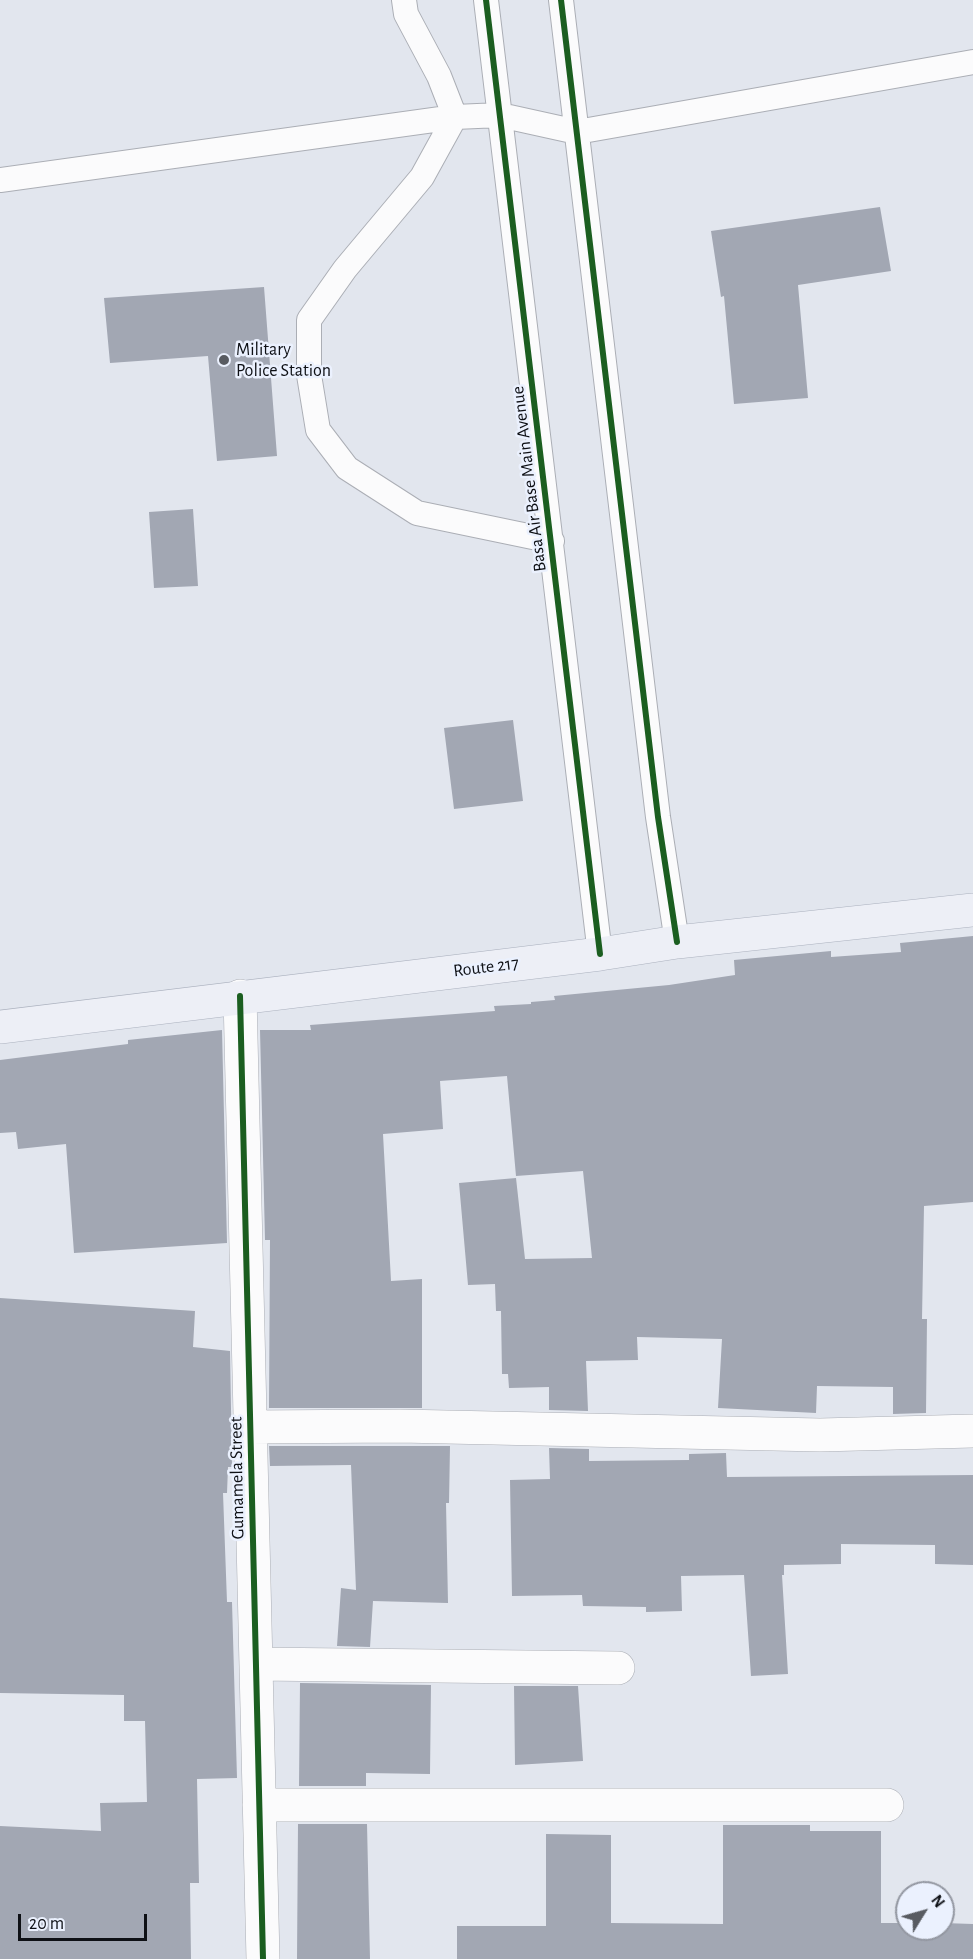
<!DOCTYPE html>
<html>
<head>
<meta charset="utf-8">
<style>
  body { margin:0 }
  #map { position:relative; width:973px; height:1959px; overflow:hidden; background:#e2e6ee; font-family:"Alegreya Sans",sans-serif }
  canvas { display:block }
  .north { position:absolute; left:895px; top:1881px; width:60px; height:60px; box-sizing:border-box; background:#ebf1fe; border:2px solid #9397a1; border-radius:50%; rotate:53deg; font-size:16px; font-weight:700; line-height:24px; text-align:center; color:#0e1015 }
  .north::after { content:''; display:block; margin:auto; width:21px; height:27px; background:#585b61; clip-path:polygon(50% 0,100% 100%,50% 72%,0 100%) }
  .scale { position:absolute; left:18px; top:1914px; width:129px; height:27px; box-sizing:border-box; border:3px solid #0e1015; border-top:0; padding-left:8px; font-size:18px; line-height:21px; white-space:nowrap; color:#0e1015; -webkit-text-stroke:4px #ebf1fe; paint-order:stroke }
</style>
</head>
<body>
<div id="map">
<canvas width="973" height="1959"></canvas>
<div class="north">N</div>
<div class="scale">20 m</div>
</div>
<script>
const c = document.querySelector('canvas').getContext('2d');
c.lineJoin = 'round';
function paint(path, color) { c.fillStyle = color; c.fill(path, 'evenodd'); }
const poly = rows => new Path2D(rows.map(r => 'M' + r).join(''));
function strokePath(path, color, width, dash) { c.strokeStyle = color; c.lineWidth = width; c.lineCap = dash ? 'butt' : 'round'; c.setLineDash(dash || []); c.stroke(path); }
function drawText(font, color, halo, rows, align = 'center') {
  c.font = font + ' "Alegreya Sans",sans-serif'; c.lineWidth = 5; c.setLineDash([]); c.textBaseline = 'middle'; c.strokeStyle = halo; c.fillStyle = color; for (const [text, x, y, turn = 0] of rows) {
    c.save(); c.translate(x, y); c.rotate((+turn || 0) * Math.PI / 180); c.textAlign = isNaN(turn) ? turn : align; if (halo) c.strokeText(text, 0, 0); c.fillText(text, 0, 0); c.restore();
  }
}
const building = poly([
  [880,207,891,271,798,285,808,398,734,404,724,296,721,297,711,231],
  [264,287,277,456,217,461,208,356,110,363,104,298],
  [193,509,198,586,154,588,149,512],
  [513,720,523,801,454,809,444,728],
  [973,936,973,1202,924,1206,922,1319,927,1319,926,1413,893,1414,893,1387,817,1386,816,1413,718,1408,722,1339,637,1337,638,1360,586,1361,588,1411,549,1410,549,1387,509,1388,508,1374,502,1374,501,1311,496,1311,495,1284,468,1285,459,1183,516,1178,525,1259,592,1258,583,1171,516,1176,507,1076,440,1081,443,1129,383,1134,391,1281,422,1279,422,1408,269,1408,270,1240,265,1240,260,1030,311,1030,310,1025,495,1011,494,1006,531,1004,531,1002,555,1000,554,996,669,985,735,975,734,960,831,951,831,957,901,952,900,943],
  [222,1030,227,1243,74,1253,66,1144,18,1149,16,1132,0,1133,0,1060,128,1044,128,1040],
  [0,1298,195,1311,193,1347,230,1351,232,1467,228,1467,227,1493,223,1493,227,1602,232,1602,237,1778,197,1779,199,1883,190,1883,191,1959,0,1959,0,1826,101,1831,100,1803,147,1802,145,1721,124,1721,124,1695,0,1693],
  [269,1446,450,1446,449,1503,446,1503,448,1603,373,1601,370,1647,337,1646,341,1588,356,1590,351,1465,270,1466],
  [549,1448,589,1449,589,1461,689,1460,689,1454,726,1453,727,1477,973,1475,973,1565,935,1564,935,1545,841,1544,841,1564,784,1565,784,1575,782,1575,788,1674,751,1676,744,1575,681,1576,682,1611,646,1612,646,1607,583,1606,582,1595,512,1596,510,1480,550,1479],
  [300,1683,431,1685,430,1774,366,1773,366,1786,299,1786],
  [514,1686,578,1686,583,1761,515,1765],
  [298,1824,367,1824,370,1959,297,1959],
  [723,1825,810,1825,810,1831,881,1831,881,1923,907,1923,907,1929,943,1929,943,1923,973,1924,973,1959,457,1959,457,1926,546,1926,546,1834,611,1835,611,1923,723,1924]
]);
const service = poly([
  [404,0,406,14,439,76,455,117,422,177,345,269,309,320,309,375,318,430,347,468,417,513,552,541],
  [486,0,600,954],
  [561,0,658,817,677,942],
  [0,180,455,117,500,115,577,132,973,62]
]);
const minor = poly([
  [240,996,263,1959],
  [251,1427,400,1426,820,1435,973,1431],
  [256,1664,618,1668],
  [259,1805,887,1805]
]);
const primary = poly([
  [0,1027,600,954,677,942,973,910]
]);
const cycleway = poly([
  [486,0,600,954],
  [561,0,658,817,677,942],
  [240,996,263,1959]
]);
const markers = [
  [224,360,6,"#585b61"]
];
const poiNames = [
  ["Military",236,350],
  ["Police Station",236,371]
];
const streetNames = [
  ["Basa Air Base Main Avenue",529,479,-97],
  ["Route 217",486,967,-7],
  ["Gumamela Street",237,1478,-91]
];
paint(building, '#a2a7b3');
strokePath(service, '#abaeb5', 26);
strokePath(minor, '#abaeb5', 34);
strokePath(primary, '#abb1be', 34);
strokePath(service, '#fbfbfc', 24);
strokePath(minor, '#fbfbfc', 33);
strokePath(primary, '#edeff6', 33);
strokePath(cycleway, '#1b5e20', 6);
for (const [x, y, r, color] of markers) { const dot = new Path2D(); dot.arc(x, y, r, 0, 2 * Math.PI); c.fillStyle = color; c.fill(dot); strokePath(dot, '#ebf1fe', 2); }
drawText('18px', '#0e1015', '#ebf1fe', poiNames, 'left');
drawText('18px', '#0e1015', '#ebf1fe', streetNames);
</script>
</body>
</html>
